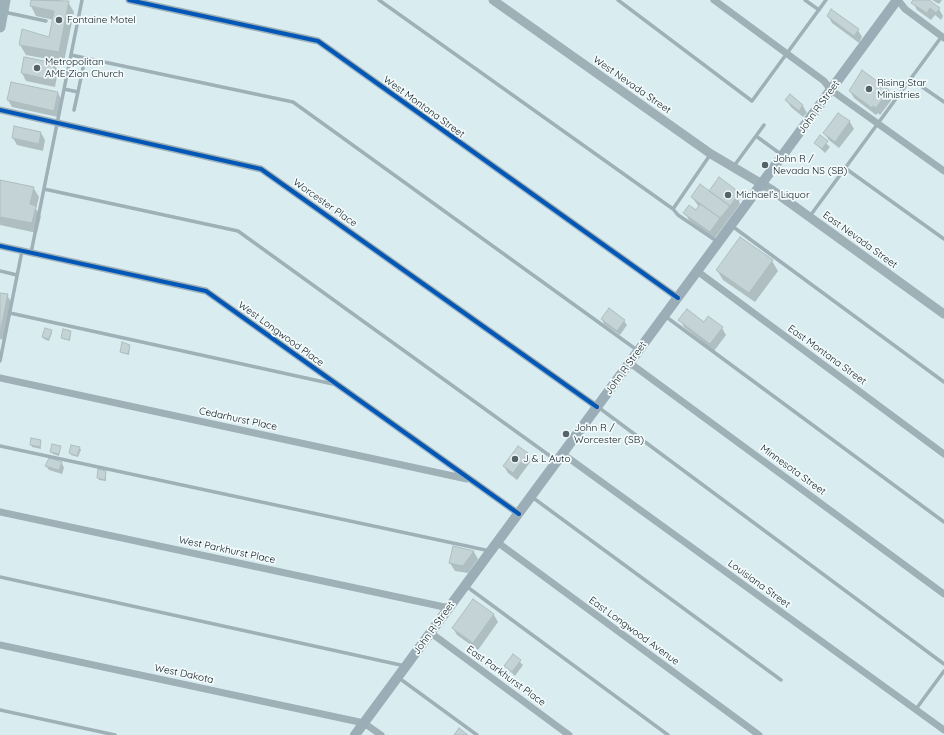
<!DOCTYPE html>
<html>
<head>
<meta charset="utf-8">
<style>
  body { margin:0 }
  canvas { display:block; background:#d9edf1 }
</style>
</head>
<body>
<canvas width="944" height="735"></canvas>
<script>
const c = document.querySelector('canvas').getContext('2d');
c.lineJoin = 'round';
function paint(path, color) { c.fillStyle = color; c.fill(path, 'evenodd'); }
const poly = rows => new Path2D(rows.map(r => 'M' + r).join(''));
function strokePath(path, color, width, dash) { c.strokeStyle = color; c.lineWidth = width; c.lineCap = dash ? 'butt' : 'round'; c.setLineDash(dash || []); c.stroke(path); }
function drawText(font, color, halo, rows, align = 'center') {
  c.font = font + ' Quicksand,sans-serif'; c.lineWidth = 3.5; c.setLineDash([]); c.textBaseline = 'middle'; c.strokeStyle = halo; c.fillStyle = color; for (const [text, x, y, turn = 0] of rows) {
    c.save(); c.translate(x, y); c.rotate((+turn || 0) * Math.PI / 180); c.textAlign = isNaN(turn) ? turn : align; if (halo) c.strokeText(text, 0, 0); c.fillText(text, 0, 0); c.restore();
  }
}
const shadow = poly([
  [32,0,57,0,68,2,74,12,64,62,26,55,20,45,50,39,54,20,36,16,31,6],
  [915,0,927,0,939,9,943,16,941,20,935,15,931,20,917,10,913,3],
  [932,0,942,0,939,4],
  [832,11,858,30,862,37,859,43,832,23,828,16],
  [25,58,54,64,58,71,55,87,26,81,22,73],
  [889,90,893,98,880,115,878,113,876,115,854,98,850,91],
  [58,93,62,101,58,117,12,107,8,100],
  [790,95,803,106,807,113,803,117,791,107,786,100],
  [839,114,850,122,854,129,839,148,829,140,824,133],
  [41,133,45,140,43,151,17,145,13,138],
  [820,137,830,147,825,153,815,143],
  [0,181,33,187,39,197,36,209,41,216,37,233,0,225],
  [735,189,740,204,714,239,689,220,685,213,696,211,699,207,692,197,709,192],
  [740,238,772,261,778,271,755,302,723,280,717,270],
  [0,294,7,295,11,302,4,340,0,339],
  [602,319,624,321,627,325,620,335,604,324],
  [680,320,722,328,726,335,714,351,684,327],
  [51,331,52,333,49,341,44,339,43,337],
  [71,332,70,341,63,339,62,338],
  [130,345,129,355,122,353,121,351],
  [32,439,40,441,41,449,32,447],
  [60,447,59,456,53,454,51,452],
  [80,448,81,450,78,457,71,455,70,453],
  [527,454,531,461,517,480,508,473,504,466],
  [62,463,64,468,62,474,49,470,46,466],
  [106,472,106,481,99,480,98,478],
  [454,548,474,552,478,559,468,573,455,571,450,563],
  [474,600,494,615,498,622,478,650,457,635,453,628],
  [513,655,523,665,515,676,505,666]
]);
const building = poly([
  [31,0,69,1,59,52,19,45,22,29,49,37,54,11,30,6,31,0],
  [913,0,929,0,940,8,936,13,930,8,927,13,911,3,913,0],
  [831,9,859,29,854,36,827,16,831,9],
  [24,57,54,63,51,80,21,73,24,57],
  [862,70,889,90,876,108,873,106,872,108,849,91,862,70],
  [11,82,58,92,54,111,7,100,11,82],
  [790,94,803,105,799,111,785,100,790,94],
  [838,113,850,121,835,142,823,133,838,113],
  [14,126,41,132,39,144,12,138,14,126],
  [820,135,828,141,822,149,814,143,820,135],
  [719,177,735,189,737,196,730,206,709,191,719,177],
  [0,180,34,187,30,204,36,206,32,223,0,217,0,180],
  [700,184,730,206,720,218,691,197,700,184],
  [700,204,720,218,710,232,683,213,689,205,696,210,700,204],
  [740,237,773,260,749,293,716,270,740,237],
  [0,293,8,294,0,333,0,293],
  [609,308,625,320,617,331,601,319,609,308],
  [687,309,704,322,708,316,723,327,710,344,678,320,687,309],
  [45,328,52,330,49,339,42,337,45,328],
  [63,329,71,331,69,340,61,338,63,329],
  [122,342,130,345,128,354,120,352,122,342],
  [31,438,41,440,40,447,30,445,31,438],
  [52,444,61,446,59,454,50,452,52,444],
  [71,445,80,447,77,456,69,453,71,445],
  [518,446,528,453,513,473,503,466,518,446],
  [49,458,62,462,59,470,45,466,49,458],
  [98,469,106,471,105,480,97,478,98,469],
  [453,546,474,551,463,566,449,563,453,546],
  [473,599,494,614,473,643,452,628,473,599],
  [513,654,521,660,512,672,504,666,513,654],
  [459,728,468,735,454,735,459,728]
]);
const service = poly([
  [379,0,673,209],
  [618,0,752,101,826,0],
  [805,0,819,10],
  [4,12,46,21],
  [71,55,293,102,637,350],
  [911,79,944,102],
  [64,89,78,92,83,68],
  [74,110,78,92],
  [756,136,782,155],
  [710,155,673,209,678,215,718,242],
  [734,166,764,125],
  [845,168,944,239],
  [44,189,238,231,557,461],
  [810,216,942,36],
  [732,226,944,382],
  [31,253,82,0],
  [0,271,17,275],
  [10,313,333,384],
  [665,316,944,522],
  [0,361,22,251],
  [598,407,944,664],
  [0,446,490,551],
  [532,497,781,680],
  [0,577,405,666],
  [466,586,668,735],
  [399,678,477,735],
  [916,709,944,671],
  [0,710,115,735]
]);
const minor = poly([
  [129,0,318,41,678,298],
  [714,0,824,81,831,90,944,171],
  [898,0,905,9,944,38],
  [0,110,261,169,597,407],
  [0,246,206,291,519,514],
  [697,271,944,454],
  [630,363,944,594],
  [0,378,467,479],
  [563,454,944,730],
  [0,512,449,608],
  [497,542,759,735],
  [431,633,569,735],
  [0,645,364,723,381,735]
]);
const tertiary = poly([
  [493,0,711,154,772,190,944,314]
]);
const secondary = poly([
  [355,735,897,0]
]);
const primary = poly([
  [0,27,5,0]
]);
const cycleway = poly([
  [129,0,318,41,678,298],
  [0,110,261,169,597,407],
  [0,246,206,291,519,514]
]);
const markers = [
  [59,20,4,"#546367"],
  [37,68,4,"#546367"],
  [869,89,4,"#546367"],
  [765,165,4,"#546367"],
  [728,195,4,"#546367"],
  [566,434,4,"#546367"],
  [515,459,4,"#546367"]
];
const poiNames = [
  ["Fontaine Motel",67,20],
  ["Metropolitan",45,62],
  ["AME Zion Church",45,74],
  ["Rising Star",877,83],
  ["Ministries",877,95],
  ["John R /",773,159],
  ["Nevada NS (SB)",773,171],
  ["Michael's Liquor",736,195],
  ["John R /",574,428],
  ["Worcester (SB)",574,440],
  ["J & L Auto",523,459]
];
const streetNames = [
  ["West Nevada Street",632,85,35],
  ["West Montana Street",424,107,36],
  ["John R Street",819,107,-54],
  ["Worcester Place",325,203,35],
  ["East Nevada Street",860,240,36],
  ["West Longwood Place",281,334,36],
  ["East Montana Street",827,355,36],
  ["John R Street",626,368,-54],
  ["Cedarhurst Place",238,419,12],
  ["Minnesota Street",793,470,36],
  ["West Parkhurst Place",227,550,12],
  ["Louisiana Street",759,584,36],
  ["John R Street",434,628,-54],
  ["East Longwood Avenue",634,631,36],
  ["West Dakota",184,674,12],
  ["East Parkhurst Place",506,676,36]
];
paint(shadow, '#0003');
paint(building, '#c4d3d5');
strokePath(building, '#aebebf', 1);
strokePath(service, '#9fb0b7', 3.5);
strokePath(minor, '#9fb0b7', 7);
strokePath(tertiary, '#9fb0b7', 9);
strokePath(secondary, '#9badb6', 10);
strokePath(primary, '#9db1b8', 11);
strokePath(cycleway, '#0057b8', 4);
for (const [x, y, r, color] of markers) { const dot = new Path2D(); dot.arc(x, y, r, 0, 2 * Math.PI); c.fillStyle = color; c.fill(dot); strokePath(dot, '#f3fafc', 1.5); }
drawText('10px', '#0c191c', '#f3fafc', poiNames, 'left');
drawText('10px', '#0c191c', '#f3fafc', streetNames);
</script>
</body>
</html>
